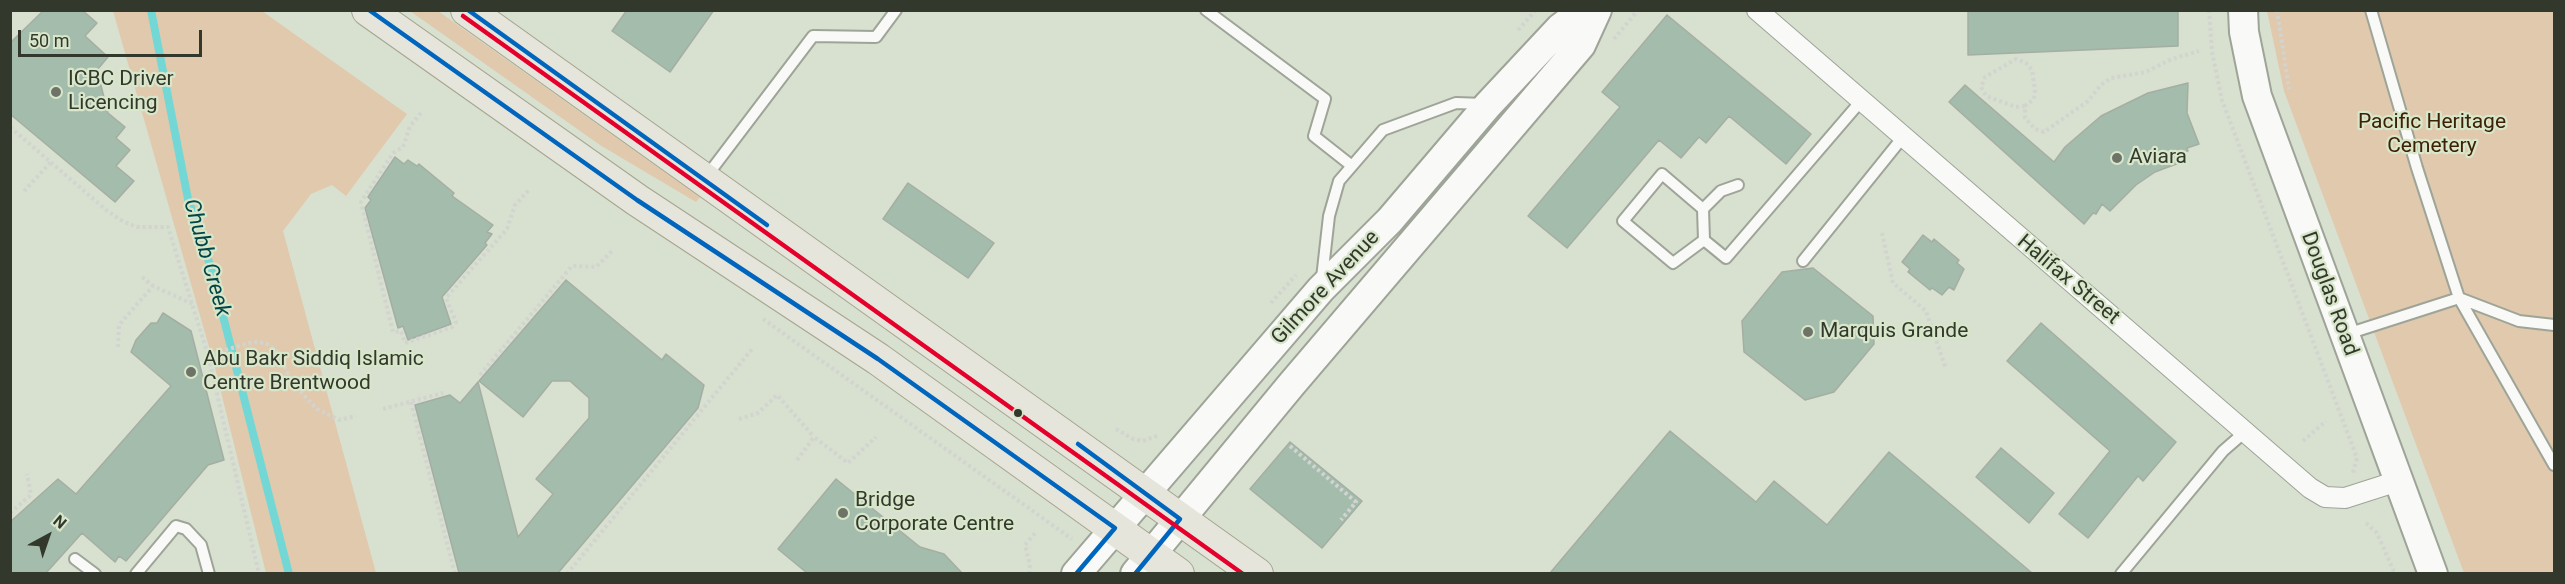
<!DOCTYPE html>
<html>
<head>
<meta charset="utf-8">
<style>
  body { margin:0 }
  #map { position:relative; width:2565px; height:584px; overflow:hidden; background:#d8e0d0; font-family:Roboto,sans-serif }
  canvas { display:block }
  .frame { position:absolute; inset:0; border:12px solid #33382d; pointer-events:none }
  .north { position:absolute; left:18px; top:506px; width:60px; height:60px; -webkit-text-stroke:4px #d8e6ca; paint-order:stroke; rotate:40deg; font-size:16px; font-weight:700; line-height:24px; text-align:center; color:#33382d }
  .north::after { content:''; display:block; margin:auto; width:21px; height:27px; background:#33382d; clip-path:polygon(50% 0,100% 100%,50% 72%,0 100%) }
  .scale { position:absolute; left:18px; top:30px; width:184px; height:27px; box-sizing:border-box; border:3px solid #33382d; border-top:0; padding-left:8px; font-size:18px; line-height:21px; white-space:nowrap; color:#33382d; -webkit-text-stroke:4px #d8e6ca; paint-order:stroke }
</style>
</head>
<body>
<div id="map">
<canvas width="2565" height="584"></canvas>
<div class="frame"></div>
<div class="north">N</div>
<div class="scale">50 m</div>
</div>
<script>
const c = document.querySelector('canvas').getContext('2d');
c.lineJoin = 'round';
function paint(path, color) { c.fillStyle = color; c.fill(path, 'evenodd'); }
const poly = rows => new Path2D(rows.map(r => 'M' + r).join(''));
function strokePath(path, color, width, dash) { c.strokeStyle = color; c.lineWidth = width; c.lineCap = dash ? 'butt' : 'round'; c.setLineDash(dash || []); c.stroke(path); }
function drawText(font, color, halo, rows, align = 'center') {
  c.font = font + ' Roboto,sans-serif'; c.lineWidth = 4.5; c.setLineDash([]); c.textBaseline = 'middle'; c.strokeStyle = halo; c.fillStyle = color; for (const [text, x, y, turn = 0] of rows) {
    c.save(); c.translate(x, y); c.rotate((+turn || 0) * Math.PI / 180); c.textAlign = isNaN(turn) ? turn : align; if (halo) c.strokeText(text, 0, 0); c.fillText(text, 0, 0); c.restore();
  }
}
const green = poly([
  [113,11,262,11,407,114,346,196,332,185,311,194,283,231,376,573,266,573,215,368],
  [410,11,438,11,700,197,696,202,600,145],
  [2267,11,2554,11,2554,573,2464,573,2284,91]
]);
const stream = poly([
  [151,10,188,199,210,265,289,574]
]);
const building = poly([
  [44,10,82,10,97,23,85,36,108,57,97,70,108,113,125,127,116,138,130,150,116,166,134,181,115,202,10,114,10,43,44,10],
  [627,10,714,10,670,72,612,31,627,10],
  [1968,10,2178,10,2178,46,1968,55,1968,10],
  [1667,15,1811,134,1786,164,1729,116,1706,143,1699,137,1681,158,1659,140,1567,248,1528,216,1620,107,1602,92,1667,15],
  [2188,83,2187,113,2199,144,2187,148,2188,151,2176,153,2179,163,2155,172,2136,185,2110,211,2102,204,2096,214,2093,213,2084,224,1949,102,1965,85,2054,162,2065,147,2101,116,2148,93,2188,83],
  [395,157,404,164,408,160,417,166,419,164,454,193,452,196,493,225,487,232,492,234,485,243,487,245,442,297,451,324,408,340,403,326,398,328,365,208,371,200,368,197,395,157],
  [908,183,994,243,968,278,883,219,908,183],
  [1923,235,1932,242,1934,239,1959,260,1957,263,1964,269,1954,290,1949,287,1942,295,1932,288,1930,290,1908,272,1910,269,1902,262,1923,235],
  [1813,268,1873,316,1874,344,1834,392,1805,400,1744,352,1742,321,1782,272,1813,268],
  [566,280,662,360,666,354,704,385,698,408,558,573,459,573,415,405,450,395,460,403,478,382,518,537,553,494,536,479,589,418,589,398,570,381,552,381,523,417,479,381,566,280],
  [163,313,191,331,224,460,208,465,126,561,119,556,115,562,82,533,46,573,10,573,10,522,58,479,76,494,171,386,131,352,136,340,151,323,157,323,163,313],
  [2041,323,2176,442,2143,481,2138,476,2088,538,2059,514,2110,451,2007,361,2041,323],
  [1670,431,1756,502,1774,481,1827,525,1889,452,2032,573,1550,573,1670,431],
  [1290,442,1362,501,1322,548,1250,489,1290,442],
  [2001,448,2054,493,2029,523,1976,477,2001,448],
  [836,479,920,547,944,554,962,573,807,573,778,549,836,479]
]);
const path = poly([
  [2209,10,2212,52,2222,100,2357,458,2353,473],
  [2277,10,2289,89],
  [1518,30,1536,10],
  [1614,39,1638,10],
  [2025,106,2016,107,1986,96,1981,87,1985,77,2016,59,2026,63,2032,70,2035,90,2034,99,2025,106,2025,118,2035,129,2044,132,2088,101,2101,85,2111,78,2146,72,2172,59,2199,51],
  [421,113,410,126,403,147,393,153,361,202,393,332,401,331,405,343,452,327,456,322,446,298,507,229,515,205,529,190],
  [10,127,106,210,124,222,138,227,168,227,208,355,259,574],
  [24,191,51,162],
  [1882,233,1893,283,1926,311,1946,369],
  [142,277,153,286],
  [1271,303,1296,275],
  [763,319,1072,539],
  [118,347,119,325,153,286,193,304],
  [208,355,253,342,266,343,276,351,294,385,317,409,339,420,356,416],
  [480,375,572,266,596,267,613,250],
  [411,402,455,574],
  [383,409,443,393],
  [739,419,758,413,777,395,814,437],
  [1116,429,1133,439,1143,441,1157,436],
  [2303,441,2326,421],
  [1290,446,1356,502,1341,520],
  [797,460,814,437,848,463,876,437],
  [10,513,31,495,27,474],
  [2366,523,2377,533,2395,574],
  [567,574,752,349],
  [1029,574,1030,565,1025,545,1036,532]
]);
const lane = poly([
  [1206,10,1325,99,1314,136,1352,166],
  [706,177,813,36,876,37,896,10],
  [1703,209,1721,191,1738,185],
  [1704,240,1673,263,1623,221,1662,174,1703,209,1704,240,1726,258,1861,101],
  [1803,261,1903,137],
  [1322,278,1329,216,1339,181,1383,130,1456,103,1484,104],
  [2554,325,2519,321,2459,298,2554,465],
  [2347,334,2459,298,2417,168,2371,10],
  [75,559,95,574],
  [136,574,176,526,186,529,201,545,209,574],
  [2121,574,2223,451,2246,431]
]);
const street = poly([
  [1757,10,2310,488,2325,497,2345,498,2398,481]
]);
const secondary = poly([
  [2243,10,2244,32,2257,96,2433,574],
  [1076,574,1321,289,1390,220,1488,105,1560,28,1584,10],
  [1135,574,1291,385,1581,45,1597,10]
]);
const primary = poly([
  [368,10,637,200,878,359,1178,574],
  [467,10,1257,574]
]);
const bus1 = poly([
  [369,10,637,200,878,359,1115,528,1076,574],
  [468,10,767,225],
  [1078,444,1180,519,1135,574]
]);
const bus2 = poly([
  [463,16,1243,574]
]);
const markers = [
  [56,92,6,"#6d7366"],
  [2117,158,6,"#6d7366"],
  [1808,332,6,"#6d7366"],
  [191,372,6,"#6d7366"],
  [1018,413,5,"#33382d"],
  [843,513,6,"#6d7366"]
];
const poiNames = [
  ["ICBC Driver",68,80],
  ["Licencing",68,104],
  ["Aviara",2129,158],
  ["Marquis Grande",1820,332],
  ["Abu Bakr Siddiq Islamic",203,360],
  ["Centre Brentwood",203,384],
  ["Bridge",855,501],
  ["Corporate Centre",855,525]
];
const parkNames = [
  ["Pacific Heritage",2432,123],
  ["Cemetery",2432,147]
];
const streetNames = [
  ["Halifax Street",2068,280,40],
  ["Gilmore Avenue",1326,288,-47],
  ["Douglas Road",2329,294,70]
];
const waterNames = [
  ["Chubb Creek",206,258,74]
];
paint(green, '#e0c9ac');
strokePath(stream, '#73d8d5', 8);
paint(building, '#a4bcac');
strokePath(building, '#a4aea3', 1.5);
strokePath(lane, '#9ea497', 14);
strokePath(street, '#9ea497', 22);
strokePath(secondary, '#9ea497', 32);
strokePath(primary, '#a5a58f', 34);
strokePath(path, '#d2d4d0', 4, [3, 3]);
strokePath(lane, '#f9faf8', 10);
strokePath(street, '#f9faf8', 20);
strokePath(secondary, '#f9faf8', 28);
strokePath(primary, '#e6e5db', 32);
strokePath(bus1, '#0065bd', 4.5);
strokePath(bus2, '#e4002b', 4.5);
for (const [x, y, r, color] of markers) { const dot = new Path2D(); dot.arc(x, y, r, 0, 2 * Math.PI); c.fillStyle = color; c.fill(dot); strokePath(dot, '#d8e6ca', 2); }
drawText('21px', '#33382d', '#d8e6ca', poiNames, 'left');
drawText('21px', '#3e2105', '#d8e6ca', parkNames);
drawText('21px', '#33382d', '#d8e6ca', streetNames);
drawText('italic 22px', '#024546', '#d8e6ca', waterNames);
</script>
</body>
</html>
